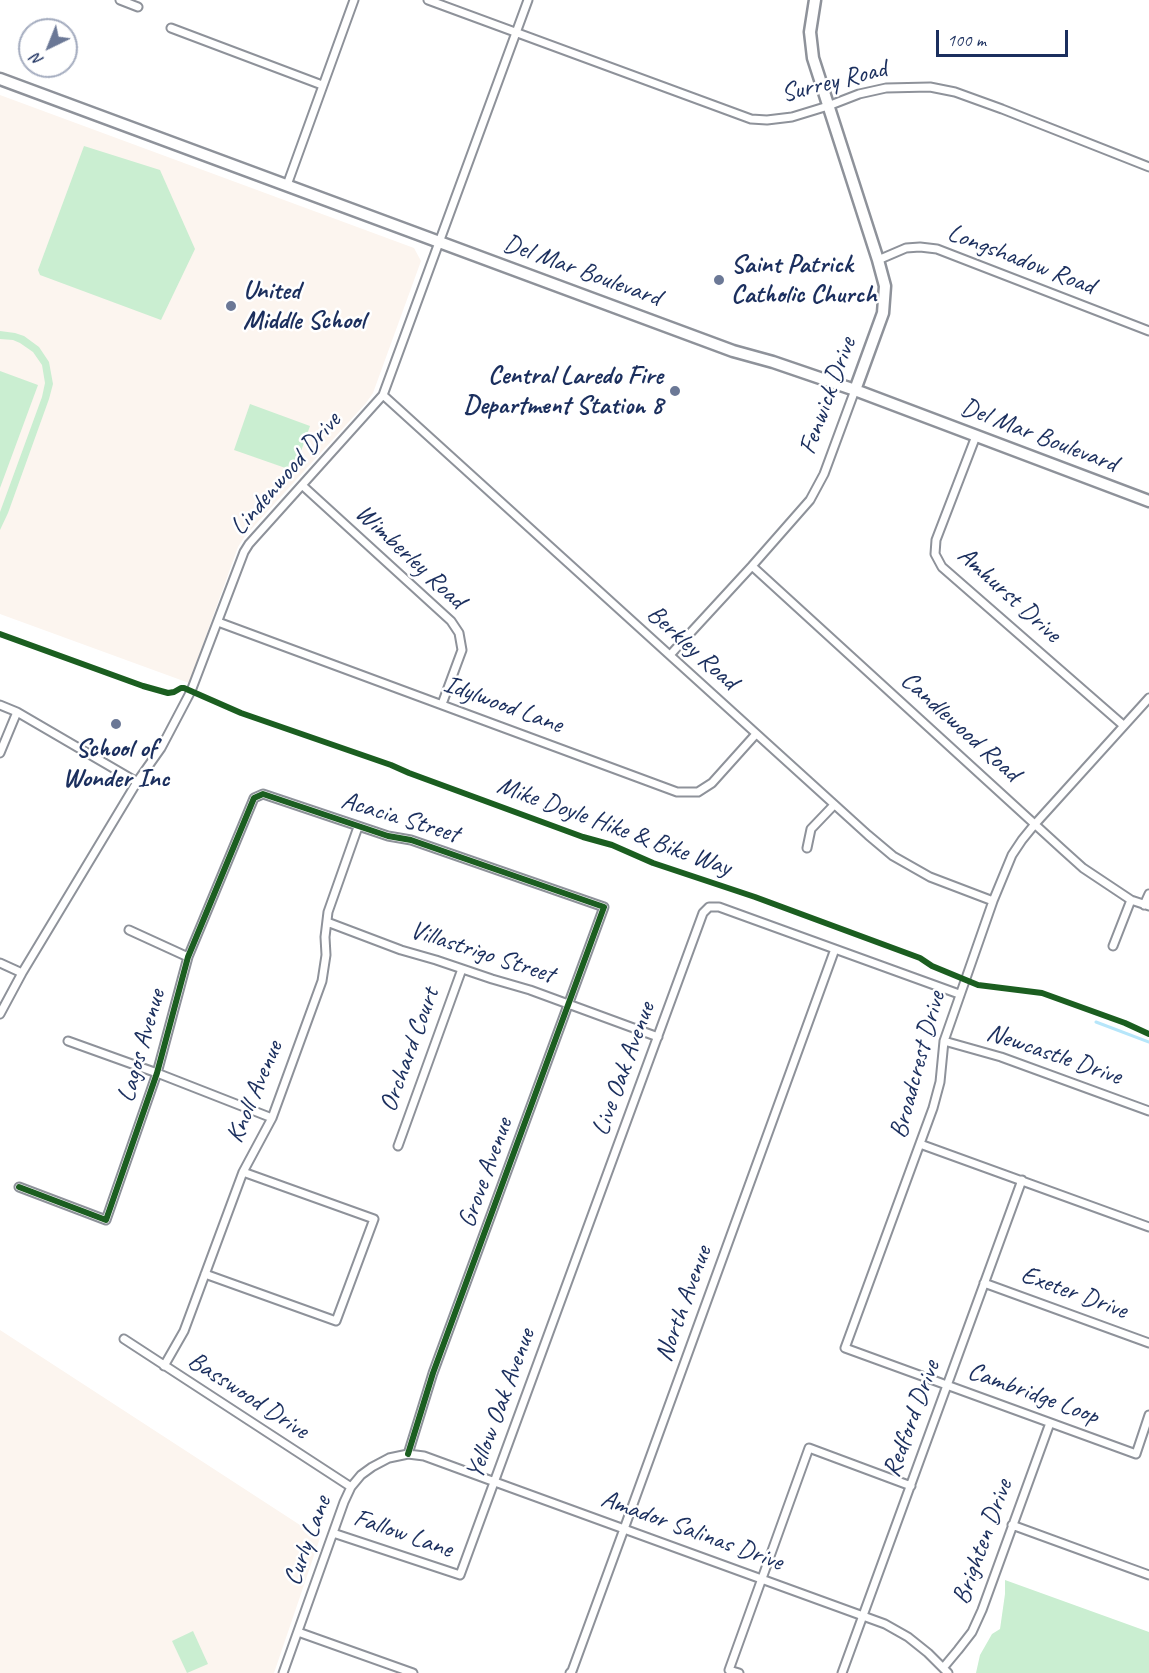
<!DOCTYPE html>
<html>
<head>
<meta charset="utf-8">
<style>
  body { margin:0 }
  #map { position:relative; width:1149px; height:1673px; overflow:hidden; background:#fff; font-family:Caveat,sans-serif }
  canvas { display:block }
  .north { position:absolute; left:18px; top:18px; width:60px; height:60px; box-sizing:border-box; background:#fff; border:2px solid #a4acbf; border-radius:50%; rotate:223deg; font-size:16px; font-weight:700; line-height:24px; text-align:center; color:#1b2f5e }
  .north::after { content:''; display:block; margin:auto; width:21px; height:27px; background:#6b7896; clip-path:polygon(50% 0,100% 100%,50% 72%,0 100%) }
  .scale { position:absolute; left:936px; top:30px; width:132px; height:27px; box-sizing:border-box; border:3px solid #1b2f5e; border-top:0; padding-left:8px; font-size:18px; line-height:21px; white-space:nowrap; color:#1b2f5e; -webkit-text-stroke:4px #fff; paint-order:stroke }
</style>
</head>
<body>
<div id="map">
<canvas width="1149" height="1673"></canvas>
<div class="north">N</div>
<div class="scale">100 m</div>
</div>
<script>
const c = document.querySelector('canvas').getContext('2d');
c.lineJoin = 'round';
function paint(path, color) { c.fillStyle = color; c.fill(path, 'evenodd'); }
const poly = rows => new Path2D(rows.map(r => 'M' + r).join(''));
function strokePath(path, color, width, dash) { c.strokeStyle = color; c.lineWidth = width; c.lineCap = dash ? 'butt' : 'round'; c.setLineDash(dash || []); c.stroke(path); }
function drawText(font, color, halo, rows, align = 'center') {
  c.font = font + ' Caveat,sans-serif'; c.lineWidth = 5; c.setLineDash([]); c.textBaseline = 'middle'; c.strokeStyle = halo; c.fillStyle = color; for (const [text, x, y, turn = 0] of rows) {
    c.save(); c.translate(x, y); c.rotate((+turn || 0) * Math.PI / 180); c.textAlign = isNaN(turn) ? turn : align; if (halo) c.strokeText(text, 0, 0); c.fillText(text, 0, 0); c.restore();
  }
}
const built = poly([
  [0,95,414,248,421,261,373,393,366,403,245,536,238,547,189,683,0,614],
  [0,1330,320,1538,274,1673,0,1673]
]);
const green = poly([
  [84,146,160,170,195,249,161,320,40,275,38,270],
  [0,331,15,333,24,336,39,347,49,362,53,384,49,399,8,513,0,530,0,512,42,397,45,383,42,365,33,352,20,343,13,340,0,339],
  [0,371,38,385,0,488],
  [250,404,310,426,294,471,234,450],
  [1005,1580,1149,1632,1149,1673,976,1673,980,1655,992,1634,1000,1629,1005,1594],
  [193,1631,208,1664,187,1673,172,1641]
]);
const stream = poly([
  [1096,1022,1149,1042]
]);
const street = poly([
  [120,0,138,7],
  [428,0,751,119,767,120,792,117,828,106,859,94,886,88,930,87,955,92,1002,109,1149,167],
  [171,28,322,85],
  [287,185,354,0],
  [878,260,906,248,920,247,937,249,1149,331],
  [383,395,868,835,893,856,930,877,993,901],
  [976,436,936,540,935,554,942,567,1123,725],
  [303,486,451,621,459,633,462,650,442,704],
  [752,566,1063,850,1083,868,1131,900,1149,906],
  [218,622,677,792,698,792,712,783,756,734],
  [670,655,752,566,810,500,824,474,855,390],
  [1149,698,1035,824,1022,840,1012,855,993,901,944,1041,940,1082,933,1108,845,1348,1136,1454,1149,1415],
  [0,705,17,712,137,782],
  [0,753,17,712],
  [807,848,811,829,834,805],
  [1144,905,1149,894],
  [327,922,401,950,436,960,492,979,530,990,658,1037],
  [129,930,188,957],
  [1113,946,1131,900],
  [0,963,22,973],
  [0,1014,22,973,137,782,161,748,191,691,244,552,249,544,383,395,528,0],
  [68,1041,157,1073,272,1118],
  [944,1041,1001,1057,1149,1111],
  [920,1144,1149,1227],
  [398,1146,462,969],
  [19,1187,106,1220,157,1073,188,957,254,798,263,794,388,836,411,840,604,907,433,1373,408,1454],
  [205,1274,336,1321,374,1219,243,1172],
  [984,1283,1149,1343],
  [124,1339,351,1487],
  [164,1366,184,1331,243,1172,272,1118,322,981,326,955,325,937,328,912,358,827],
  [1012,1525,1149,1575],
  [333,1533,460,1575,703,913,709,907,719,907,959,994],
  [298,1632,413,1673],
  [943,1668,958,1650,972,1632,982,1610,1050,1423],
  [283,1673,344,1502,351,1487,361,1475,372,1467,389,1458,408,1454,424,1456,495,1482,885,1624,908,1637,928,1653,948,1673],
  [570,1673,572,1671,624,1529,835,949],
  [739,1673,729,1670,809,1448,911,1486],
  [842,1673,1022,1180]
]);
const secondary = poly([
  [815,0,810,32,813,58,878,260,885,286,883,313,855,390],
  [0,79,733,351,773,362,855,390,1149,501]
]);
const cycleway = poly([
  [0,634,143,686,168,693,174,692,181,688,184,688,241,713,391,765,409,773,583,837,612,845,653,863,755,897,920,958,932,966,978,985,1042,993,1125,1023,1149,1034],
  [19,1187,106,1220,157,1073,188,957,254,798,263,794,388,836,411,840,604,907,433,1373,408,1454]
]);
const markers = [
  [719,280,6,"#6b7896"],
  [231,306,6,"#6b7896"],
  [675,391,6,"#6b7896"],
  [116,724,6,"#6b7896"]
];
const streetNames = [
  ["Surrey Road",834,82,-14],
  ["Longshadow Road",1021,260,21],
  ["Del Mar Boulevard",582,271,20],
  ["Fenwick Drive",828,396,-70],
  ["Del Mar Boulevard",1039,436,21],
  ["Lindenwood Drive",286,474,-49],
  ["Wimberley Road",410,557,43],
  ["Amhurst Drive",1009,595,42],
  ["Berkley Road",692,648,42],
  ["Idylwood Lane",503,705,20],
  ["Candlewood Road",960,727,42],
  ["Acacia Street",400,818,17],
  ["Mike Doyle Hike & Bike Way",614,827,20],
  ["Villastrigo Street",482,953,18],
  ["Lagos Avenue",142,1046,-74],
  ["Orchard Court",410,1050,-70],
  ["Newcastle Drive",1054,1055,19],
  ["Broadcrest Drive",918,1065,-75],
  ["Live Oak Avenue",624,1069,-70],
  ["Knoll Avenue",255,1092,-67],
  ["Grove Avenue",486,1173,-70],
  ["Exeter Drive",1074,1293,20],
  ["North Avenue",684,1304,-70],
  ["Cambridge Loop",1033,1394,20],
  ["Basswood Drive",248,1396,33],
  ["Yellow Oak Avenue",501,1404,-70],
  ["Redford Drive",912,1419,-70],
  ["Amador Salinas Drive",692,1531,20],
  ["Fallow Lane",403,1534,19],
  ["Curly Lane",308,1541,-70],
  ["Brighten Drive",983,1542,-70]
];
const poiNames = [
  ["Saint Patrick",731,265],
  ["Catholic Church",731,295],
  ["United",243,291],
  ["Middle School",243,321],
  ["Central Laredo Fire",663,376,"right"],
  ["Department Station 8",663,406,"right"],
  ["School of",116,749,"center"],
  ["Wonder Inc",116,779,"center"]
];
paint(built, '#fcf5ef');
paint(green, '#caeed1');
strokePath(stream, '#b6e6fa', 3);
strokePath(street, '#8e929a', 11);
strokePath(secondary, '#8e929a', 15);
strokePath(street, '#fff', 7);
strokePath(secondary, '#fff', 10);
strokePath(cycleway, '#1b5e20', 6);
for (const [x, y, r, color] of markers) { const dot = new Path2D(); dot.arc(x, y, r, 0, 2 * Math.PI); c.fillStyle = color; c.fill(dot); strokePath(dot, '#fff', 2); }
drawText('26px', '#1b2f5e', '#fff', streetNames);
drawText('bold 26px', '#1b2f5e', '#fff', poiNames, 'left');
</script>
</body>
</html>
